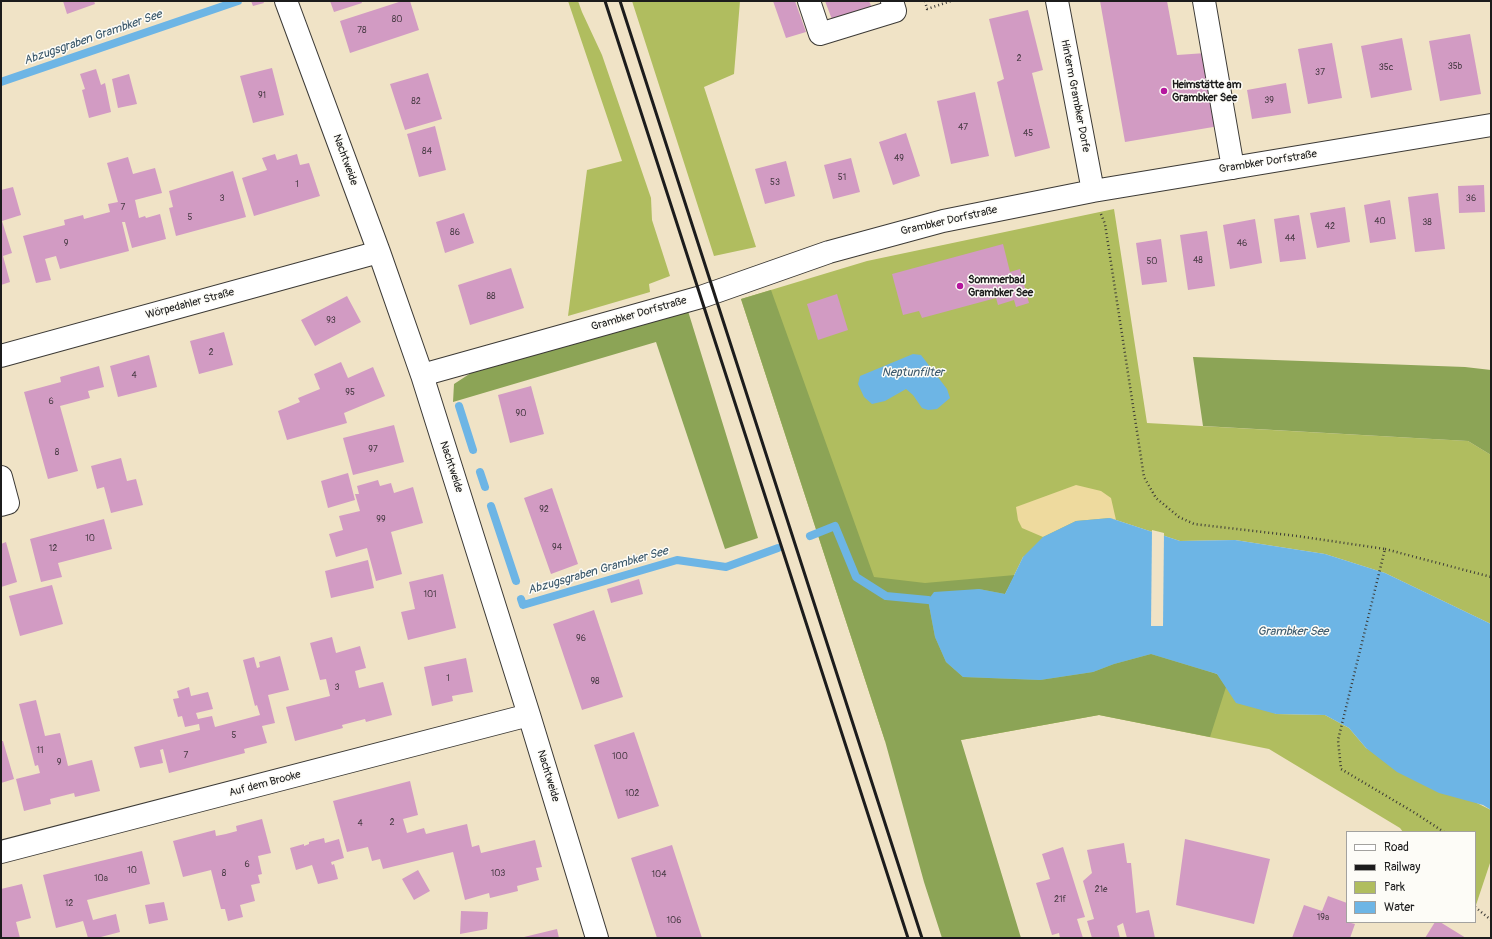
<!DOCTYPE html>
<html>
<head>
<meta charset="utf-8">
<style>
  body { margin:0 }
  #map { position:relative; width:1492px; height:939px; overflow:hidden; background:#f0e3c6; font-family:Pangolin,sans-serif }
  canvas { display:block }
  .frame { position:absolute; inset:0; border:2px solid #1c1c1c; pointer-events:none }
  .legend { position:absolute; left:1346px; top:831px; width:130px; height:92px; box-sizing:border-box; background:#fdfcf7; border:1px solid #a3a29f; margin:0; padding:5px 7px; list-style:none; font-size:12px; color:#1c1c1c }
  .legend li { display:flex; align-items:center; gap:8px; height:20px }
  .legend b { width:20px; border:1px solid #a3a29f }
</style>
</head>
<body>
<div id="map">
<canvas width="1492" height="939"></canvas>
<div class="frame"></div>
<ul class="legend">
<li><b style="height:5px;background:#fff"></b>Road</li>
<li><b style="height:5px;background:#1c1c1c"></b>Railway</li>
<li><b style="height:11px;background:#b0bd5f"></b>Park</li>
<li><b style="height:11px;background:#6db5e5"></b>Water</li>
</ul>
</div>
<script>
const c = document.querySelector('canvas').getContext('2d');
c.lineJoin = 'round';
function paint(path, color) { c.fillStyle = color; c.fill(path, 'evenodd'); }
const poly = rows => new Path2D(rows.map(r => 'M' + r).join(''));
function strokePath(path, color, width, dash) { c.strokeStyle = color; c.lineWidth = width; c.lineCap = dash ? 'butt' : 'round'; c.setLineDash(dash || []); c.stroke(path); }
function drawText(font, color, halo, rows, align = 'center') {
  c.font = font + ' Pangolin,sans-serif'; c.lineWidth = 3; c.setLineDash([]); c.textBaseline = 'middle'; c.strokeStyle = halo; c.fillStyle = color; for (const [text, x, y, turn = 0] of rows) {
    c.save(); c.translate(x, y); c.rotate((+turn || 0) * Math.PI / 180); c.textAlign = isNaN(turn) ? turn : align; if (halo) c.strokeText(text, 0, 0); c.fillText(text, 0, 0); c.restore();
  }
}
const green = poly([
  [568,1,578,1,582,12,602,55,651,198,652,220,670,276,649,284,650,292,568,316,587,170,622,161],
  [632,1,740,1,734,74,704,87,756,247,714,256],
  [1114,209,1147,423,1468,441,1491,455,1491,624,1385,573,1325,554,1235,540,1180,541,1110,518,1023,557,1005,594,1217,674,1276,714,1325,715,1349,728,1366,748,1491,810,1491,860,1475,908,1475,832,1403,832,1400,828,1269,749,1099,715,961,740,885,741,741,299,867,261]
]);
const forest = poly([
  [771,290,874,577,925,583,1015,575,1005,594,979,589,928,600,935,637,946,662,963,677,1040,680,1093,672,1114,664,1151,654,1217,674,1226,687,1210,737,1099,715,961,740,1021,938,942,938,924,882,885,741,741,299],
  [688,311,758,538,725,549,656,342,453,402,454,384,474,371],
  [1193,357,1465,367,1491,370,1491,455,1468,441,1203,426]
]);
const sand = poly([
  [1076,485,1101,491,1111,498,1116,520,1110,518,1076,521,1043,537,1022,528,1018,520,1016,507]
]);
const water = poly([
  [913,354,921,355,947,389,950,398,937,409,928,410,922,408,913,395,906,389,885,401,872,404,864,397,858,384,860,376],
  [1110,518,1180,541,1235,540,1325,554,1385,573,1491,624,1491,810,1483,805,1439,793,1397,772,1366,748,1349,728,1325,715,1276,714,1236,703,1217,674,1151,654,1114,664,1093,672,1040,680,963,677,946,662,935,637,928,600,934,592,979,589,1005,594,1023,557,1043,537,1076,521]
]);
const pier = poly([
  [1152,530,1164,533,1163,626,1151,626]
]);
const stream = poly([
  [1,82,238,1],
  [459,406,473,450],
  [480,472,485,487],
  [491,506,516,581],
  [810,536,835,526,856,577,886,596,928,600],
  [521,599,523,605,677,560,726,567,778,548]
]);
const building = poly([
  [63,1,94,1,95,4,67,14],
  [251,1,263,1,264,3,253,6],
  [330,1,361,1,362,3,334,12],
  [402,1,410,1,419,30,350,53,340,21],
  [773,1,795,1,806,32,786,38],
  [825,1,869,1,872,8,833,22],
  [1100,1,1167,1,1177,55,1206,53,1219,126,1125,142],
  [1028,10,1043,70,1032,73,1050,148,1015,157,997,82,1004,79,989,19],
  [1470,34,1481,94,1440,101,1429,41],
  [1402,38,1412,90,1371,98,1361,46],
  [1332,43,1342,98,1308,104,1298,49],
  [272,68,284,115,253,123,240,76],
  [96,69,101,85,105,83,111,112,89,118,82,90,85,89,80,74],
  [428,73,442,119,405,130,390,84],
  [129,74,137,104,118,108,112,79],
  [1286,83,1291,113,1252,119,1247,90],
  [975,92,989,156,951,164,937,101],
  [435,126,446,170,419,177,407,134],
  [906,133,920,176,893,185,879,142],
  [275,154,277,160,297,154,300,165,309,163,320,196,254,216,242,178,267,170,262,158],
  [128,157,133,174,155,168,162,193,135,200,139,218,145,216,146,218,160,214,166,239,132,248,125,222,122,222,129,251,60,269,56,256,45,259,51,280,36,283,23,236,65,225,64,220,83,215,84,219,110,212,108,204,118,202,107,163],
  [851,158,860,192,833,199,824,165],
  [786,161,795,196,765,204,755,169],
  [233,171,246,217,176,236,169,208,173,207,169,191],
  [1484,185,1485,212,1459,213,1458,186],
  [13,187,21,215,2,221,12,253,3,256,10,282,1,285,1,190],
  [1438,193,1445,249,1415,252,1408,197],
  [1390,200,1396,239,1370,243,1364,205],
  [1345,207,1350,242,1317,248,1310,213],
  [464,213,474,243,445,253,436,222],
  [1299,215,1306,259,1280,262,1274,219],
  [1255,219,1262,263,1230,269,1223,225],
  [1207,231,1215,286,1188,290,1180,235],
  [1161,239,1167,282,1142,285,1136,243],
  [1003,244,1010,272,1020,269,1029,303,1016,307,1014,300,998,305,996,298,922,318,919,311,903,315,892,274],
  [511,268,524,308,470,325,458,285],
  [837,294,848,330,818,340,807,304],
  [347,296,361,322,315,346,301,320],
  [224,332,233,365,199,374,190,341],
  [149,355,157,387,118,397,110,366],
  [341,362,348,378,373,367,385,396,344,413,347,423,287,440,278,411,300,402,298,398,320,389,314,374],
  [99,366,104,387,88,391,90,398,60,406,78,471,48,479,24,392,61,382,60,377],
  [531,386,544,434,510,443,498,395],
  [394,425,404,462,353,475,343,438],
  [121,458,127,481,136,479,143,505,111,513,104,487,97,489,91,466],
  [348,473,355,500,328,508,321,481],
  [378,480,380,486,391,483,394,493,413,487,423,523,391,532,402,574,376,581,367,548,336,557,329,534,343,530,339,516,360,511,355,494,359,494,357,486],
  [552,488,578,564,551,574,524,498],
  [104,519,112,549,58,563,62,577,41,582,30,539],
  [6,542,17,582,1,587,1,544],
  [368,560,374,588,331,598,325,571],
  [443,574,456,628,408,640,401,612,415,609,409,582],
  [639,579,643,594,611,603,607,589],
  [52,585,63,624,20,636,9,596],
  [594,610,623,697,582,710,553,624],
  [332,637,336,653,360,646,366,668,355,671,359,688,383,682,392,715,366,722,365,719,342,725,343,728,295,741,286,707,330,696,326,679,320,680,310,643],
  [280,656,289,690,268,695,275,723,262,726,267,743,244,749,245,753,169,773,163,749,160,750,163,763,140,768,134,747,200,730,199,724,185,727,182,716,178,717,173,699,179,698,177,691,189,687,191,696,208,692,213,709,196,713,198,719,212,716,215,727,260,715,257,705,255,706,243,660,254,657,257,668,260,667,259,662],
  [466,658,473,692,452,696,453,701,432,706,424,667],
  [36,700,45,736,60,733,68,766,92,760,100,791,75,797,74,793,50,799,51,804,24,811,16,779,40,773,38,765,35,766,19,704],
  [634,732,659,806,618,819,594,745],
  [1,741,3,741,14,779,1,783],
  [410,781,418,815,403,819,407,833,424,828,426,834,467,824,472,847,479,845,481,853,535,840,542,867,536,868,539,880,517,886,518,891,490,898,489,893,465,900,453,852,383,869,380,859,372,861,368,847,347,852,333,801],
  [262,819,271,853,258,856,262,874,258,875,260,883,251,885,255,901,240,905,243,917,228,921,225,909,221,909,211,870,183,877,173,841,215,830,216,836,226,834,237,831,236,826],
  [324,838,325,843,339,839,344,858,331,862,332,865,334,864,338,879,318,884,312,865,296,870,290,848,304,844,304,846,309,844,309,842],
  [1185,839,1270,859,1254,924,1176,905],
  [1124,843,1127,863,1131,863,1136,913,1149,910,1155,938,1127,938,1123,923,1117,926,1120,938,1092,938,1087,921,1094,919,1083,881,1092,873,1087,850],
  [672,845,702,938,657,938,631,858],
  [1063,847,1085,917,1077,919,1083,938,1060,938,1059,933,1052,935,1036,883,1050,879,1042,854],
  [142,851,150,884,87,900,93,920,116,914,120,932,97,938,88,938,83,921,56,928,43,875],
  [418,870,430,891,414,900,402,879],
  [22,884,31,918,16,922,20,938,1,938,1,889],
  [1328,896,1347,903,1347,917,1346,920,1347,922,1355,924,1350,938,1292,938,1304,905,1322,911],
  [164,902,168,920,149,924,145,905],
  [461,911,488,912,487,929,460,934],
  [1435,922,1440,922,1466,938,1425,938],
  [557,929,559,938,524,938,524,937]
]);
const path = poly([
  [925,1,927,9,951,1],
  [1101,214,1105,224,1144,477,1156,498,1179,517,1194,524,1297,536,1385,549,1338,740,1341,769,1415,813,1444,832],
  [1385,549,1491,577],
  [1475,907,1491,920]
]);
const minor = poly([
  [286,1,379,252,422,375,529,715,597,938],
  [809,1,820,34,895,11,892,1],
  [1057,1,1093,191],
  [1204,1,1233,168],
  [1,356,379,252],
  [422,375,701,297,829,252,943,221,1093,191,1491,125],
  [1,477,8,503,1,505],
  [1,852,529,715]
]);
const rail = poly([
  [605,1,908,938],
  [620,1,922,938]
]);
const markers = [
  [1164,91,4,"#b5179e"],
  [960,286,4,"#b5179e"]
];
const numberNames = [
  ["80",397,20],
  ["78",362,31],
  ["2",1019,59],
  ["35b",1455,67],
  ["35c",1386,68],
  ["37",1320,73],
  ["91",262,96],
  ["39",1269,101],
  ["82",416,102],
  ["47",963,128],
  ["45",1028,134],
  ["84",427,152],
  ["49",899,159],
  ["51",842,178],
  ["53",775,183],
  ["1",297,185],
  ["3",222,199],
  ["36",1471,199],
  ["7",123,208],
  ["5",190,218],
  ["40",1380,222],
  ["38",1427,223],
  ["42",1330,227],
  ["86",455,233],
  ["44",1290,239],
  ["9",66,244],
  ["46",1242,244],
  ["48",1198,261],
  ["50",1152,262],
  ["88",491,297],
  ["93",331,321],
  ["2",211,353],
  ["4",134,376],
  ["95",350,393],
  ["6",51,402],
  ["90",521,414],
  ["97",373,450],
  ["8",57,453],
  ["92",544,510],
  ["99",381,520],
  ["10",90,539],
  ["94",557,548],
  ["12",53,549],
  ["101",430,595],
  ["96",581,639],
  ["1",448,679],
  ["98",595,682],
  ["3",337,688],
  ["5",234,736],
  ["11",40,751],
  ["7",186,756],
  ["100",620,757],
  ["9",59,763],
  ["102",632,794],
  ["2",392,823],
  ["4",360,824],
  ["6",247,865],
  ["10",132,871],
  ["8",224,874],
  ["103",498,874],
  ["104",659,875],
  ["10a",101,879],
  ["21e",1101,890],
  ["21f",1060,900],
  ["12",69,904],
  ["19a",1323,918],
  ["106",674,921]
];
const poiNames = [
  ["Heimstätte am",1172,85],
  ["Grambker See",1172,98],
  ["Sommerbad",968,280],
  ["Grambker See",968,293]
];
const streetNames = [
  ["Hinterm Grambker Dorfe",1075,96,79],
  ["Nachtweide",345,160,70],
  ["Grambker Dorfstraße",1268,162,-9],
  ["Grambker Dorfstraße",949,221,-13],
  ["Wörpedahler Straße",190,304,-15],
  ["Grambker Dorfstraße",639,314,-16],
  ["Nachtweide",451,467,72],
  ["Nachtweide",548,776,73],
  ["Auf dem Brooke",265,784,-15]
];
const waterNames = [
  ["Abzugsgraben Grambker See",93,38,-19],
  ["Neptunfilter",913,373],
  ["Abzugsgraben Grambker See",598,571,-16],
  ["Grambker See",1293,632]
];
paint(green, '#b0bd5f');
paint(forest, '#8ca456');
paint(sand, '#eeda9e');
paint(water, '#6db5e5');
paint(pier, '#f0e3c6');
strokePath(stream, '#6db5e5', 8);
paint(building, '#d29bc3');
strokePath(minor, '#3c3a36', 24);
strokePath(path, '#3c3a36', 2.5, [1, 3]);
strokePath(minor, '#fff', 22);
strokePath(rail, '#1c1c1c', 3);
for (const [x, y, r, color] of markers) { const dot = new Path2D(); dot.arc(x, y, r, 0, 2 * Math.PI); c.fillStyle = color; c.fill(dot); strokePath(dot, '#fdfcf7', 1.5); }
drawText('9px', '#4a3c46', null, numberNames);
drawText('bold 11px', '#1c1c1c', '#fdfcf7', poiNames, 'left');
drawText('11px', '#1c1c1c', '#fdfcf7', streetNames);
drawText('italic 12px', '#3c596c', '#fdfcf7', waterNames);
</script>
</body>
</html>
